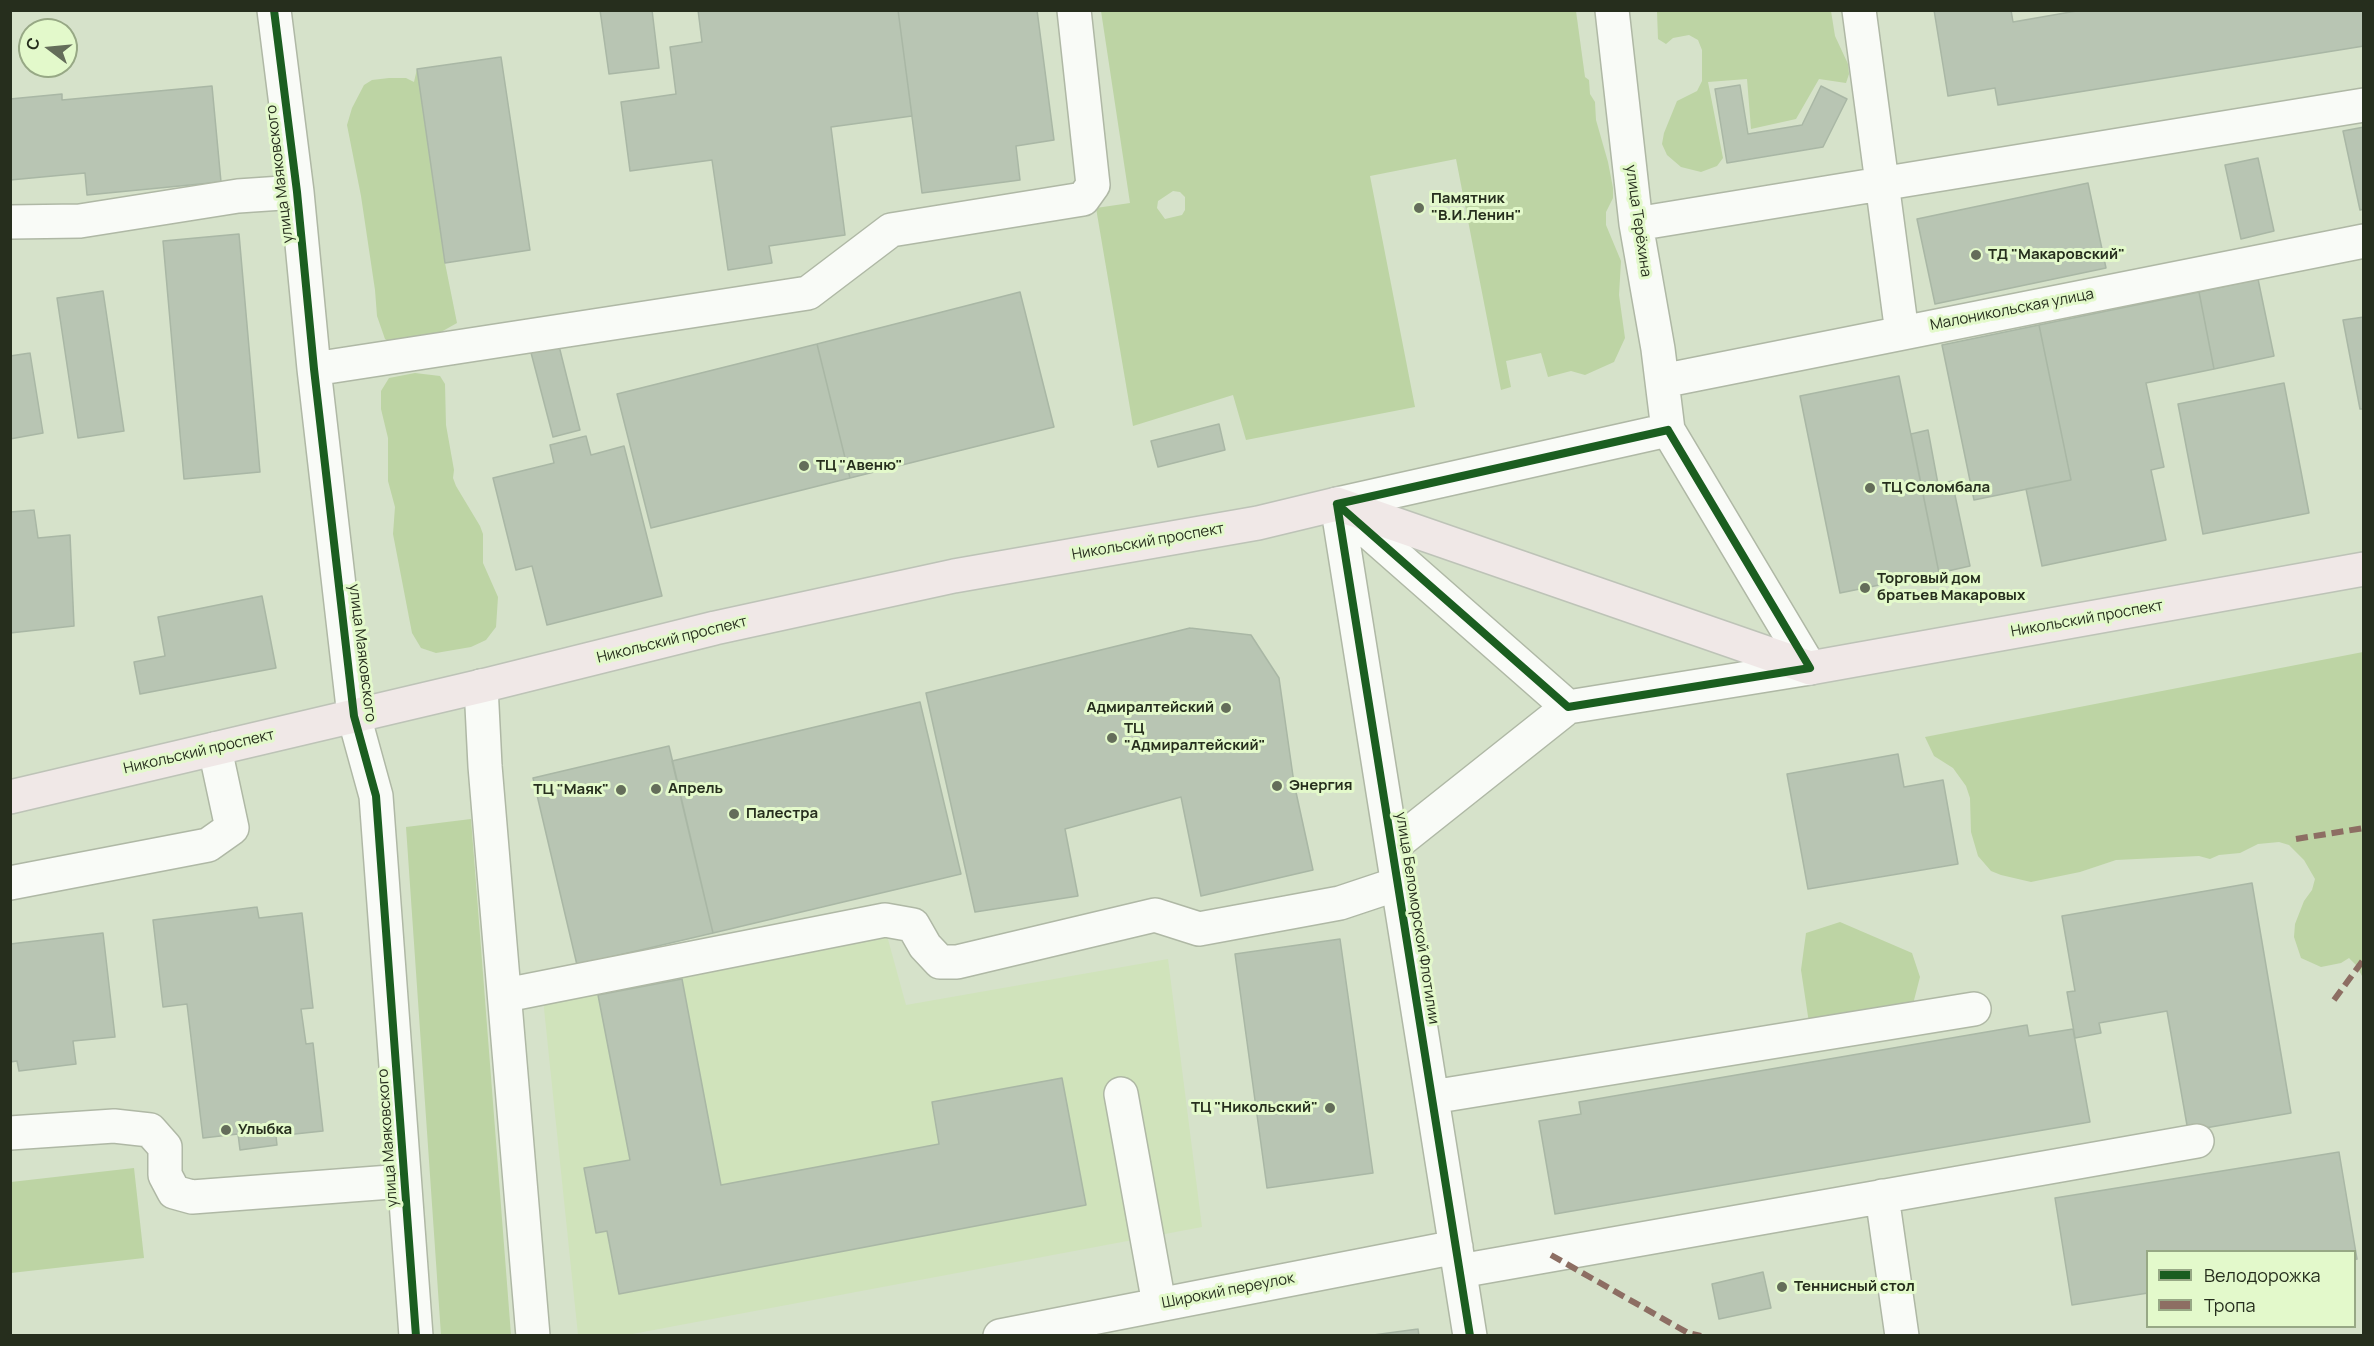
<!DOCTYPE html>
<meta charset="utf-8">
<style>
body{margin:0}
#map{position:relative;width:2374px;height:1346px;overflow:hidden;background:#d6e2ca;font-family:Manrope,sans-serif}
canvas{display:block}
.frame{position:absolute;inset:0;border:12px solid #262e1d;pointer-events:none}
.legend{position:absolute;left:2146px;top:1250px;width:210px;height:78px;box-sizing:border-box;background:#e3f9cb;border:2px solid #97a885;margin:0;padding:8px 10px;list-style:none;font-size:18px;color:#262e1d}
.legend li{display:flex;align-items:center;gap:12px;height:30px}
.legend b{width:30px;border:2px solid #97a885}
.north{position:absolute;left:18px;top:18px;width:60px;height:60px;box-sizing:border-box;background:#e3f9cb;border:2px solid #97a885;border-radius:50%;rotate:286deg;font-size:16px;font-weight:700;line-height:24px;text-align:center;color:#262e1d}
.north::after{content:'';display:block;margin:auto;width:21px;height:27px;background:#646d5a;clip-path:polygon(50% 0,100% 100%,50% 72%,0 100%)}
</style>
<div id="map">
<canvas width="2374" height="1346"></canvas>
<div class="frame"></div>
<ul class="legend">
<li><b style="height:8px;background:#1b5e20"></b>Велодорожка</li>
<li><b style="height:8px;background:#8d6e63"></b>Тропа</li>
</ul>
<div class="north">С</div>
</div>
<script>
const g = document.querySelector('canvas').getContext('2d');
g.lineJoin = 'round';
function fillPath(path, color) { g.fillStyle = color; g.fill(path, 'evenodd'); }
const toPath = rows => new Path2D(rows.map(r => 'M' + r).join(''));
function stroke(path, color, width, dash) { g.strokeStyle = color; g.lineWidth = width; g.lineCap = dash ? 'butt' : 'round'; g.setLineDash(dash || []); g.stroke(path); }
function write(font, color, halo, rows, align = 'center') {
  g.font = font + ' Manrope,sans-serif'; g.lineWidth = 6; g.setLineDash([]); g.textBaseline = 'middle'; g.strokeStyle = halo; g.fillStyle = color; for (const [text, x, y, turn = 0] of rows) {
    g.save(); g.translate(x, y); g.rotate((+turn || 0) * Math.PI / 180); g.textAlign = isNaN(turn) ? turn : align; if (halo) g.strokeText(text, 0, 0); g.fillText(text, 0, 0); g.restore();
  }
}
fillPath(toPath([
 [886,932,906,1005,1168,959,1202,1227,627,1335,578,1335,543,999]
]), '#d0e3bb');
fillPath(toPath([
 [1101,11,1576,11,1585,77,1589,80,1590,94,1595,102,1596,120,1608,162,1613,188,1613,198,1606,212,1606,225,1621,261,1619,295,1625,338,1614,362,1585,375,1571,371,1548,377,1541,353,1506,361,1511,387,1501,390,1456,159,1370,176,1415,407,1246,440,1233,395,1133,426,1096,208,1130,203],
 [1173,191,1180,192,1185,197,1185,210,1182,215,1165,219,1157,208,1158,201],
 [1657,11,1831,11,1835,36,1848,64,1849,74,1846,83,1819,79,1796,119,1751,129,1747,79,1708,82,1723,158,1717,166,1701,172,1681,167,1667,155,1662,144,1664,133,1677,101,1697,91,1702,81,1702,50,1698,40,1689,35,1673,38,1666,44,1658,39],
 [417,69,445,263,457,323,441,332,393,344,385,339,377,316,375,290,361,196,347,125,352,108,364,85,372,80,389,78,406,78,414,82],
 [415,373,440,376,445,384,446,425,454,470,453,478,456,486,480,526,483,534,483,563,498,597,496,627,486,640,471,647,436,653,421,648,412,633,393,534,395,507,388,481,388,438,381,409,381,391,389,378],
 [2363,652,2363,990,2362,976,2356,965,2349,958,2341,963,2321,967,2301,958,2294,937,2295,924,2304,901,2312,890,2315,879,2304,860,2289,845,2279,842,2258,844,2240,853,2219,855,2210,859,2199,856,2116,860,2080,872,2031,882,2001,875,1991,871,1978,856,1971,832,1970,798,1966,786,1953,768,1934,756,1925,737],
 [471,819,511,1335,441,1335,406,827],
 [1840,922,1912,953,1920,977,1912,1008,1809,1023,1801,970,1806,933],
 [134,1168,144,1258,11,1273,11,1182]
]), '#bdd4a4');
const building = toPath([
 [600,10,652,10,659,68,609,74,600,10],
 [698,10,898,10,912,116,831,127,845,235,769,246,772,263,728,270,712,160,630,171,621,102,676,94,670,47,702,42,698,10],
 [898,10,1037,10,1054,140,1016,146,1020,180,922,193,898,10],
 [1934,10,2011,10,2013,22,2082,10,2364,10,2364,46,1998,105,1995,88,1948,96,1934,10],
 [501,57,530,250,445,263,417,69,501,57],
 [1740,85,1748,134,1802,125,1821,86,1847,99,1823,147,1727,163,1715,89,1740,85],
 [212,86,221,182,87,195,85,173,10,180,10,99,62,94,62,100,212,86],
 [2364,127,2364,209,2360,210,2343,131,2364,127],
 [2258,158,2274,231,2241,239,2225,165,2258,158],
 [2088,183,2106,268,1935,304,1917,219,2088,183],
 [239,234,260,472,184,479,163,241,239,234],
 [2258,279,2274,356,2214,369,2199,292,2258,279],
 [103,291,124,431,78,438,57,298,103,291],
 [1020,292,1054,427,850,478,817,344,1020,292],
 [2199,292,2214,369,2146,383,2164,467,2151,470,2166,540,2042,566,2026,489,2071,480,2039,325,2199,292],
 [2364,317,2364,409,2360,409,2343,320,2364,317],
 [2039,325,2071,480,1974,500,1942,345,2039,325],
 [557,338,580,430,553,437,529,345,557,338],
 [817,344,850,478,651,528,617,394,817,344],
 [30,353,43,433,10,439,10,356,30,353],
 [1899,376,1939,573,1840,593,1800,396,1899,376],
 [2284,383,2309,513,2203,534,2178,404,2284,383],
 [1219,424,1225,450,1158,467,1151,441,1219,424],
 [1928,430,1938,484,1952,481,1970,566,1939,573,1911,434,1928,430],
 [586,436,591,455,624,446,662,596,547,625,532,566,516,570,493,478,554,463,550,445,586,436],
 [34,510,38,538,70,535,74,626,10,633,10,512,34,510],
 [262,596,276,668,140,694,134,662,165,656,158,617,262,596],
 [1190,628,1251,635,1279,678,1294,783,1313,870,1201,896,1181,797,1065,829,1078,896,975,912,926,693,1190,628],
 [920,702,961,874,713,933,672,761,920,702],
 [669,746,713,933,577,965,533,778,669,746],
 [1898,754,1904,787,1943,780,1958,864,1808,889,1787,774,1898,754],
 [2252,883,2291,1113,2188,1131,2167,1011,2099,1023,2101,1033,2075,1038,2067,992,2075,991,2062,916,2252,883],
 [257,907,259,918,302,913,313,1008,301,1009,306,1044,313,1043,323,1131,276,1136,277,1145,240,1150,238,1134,203,1138,187,1004,163,1007,153,920,257,907],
 [103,933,115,1037,73,1041,76,1064,19,1071,17,1061,10,1062,10,944,103,933],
 [1340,939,1373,1173,1267,1188,1235,954,1340,939],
 [682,979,721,1185,939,1144,932,1102,1062,1078,1086,1205,619,1294,607,1231,596,1233,584,1168,630,1160,598,995,682,979],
 [2027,1025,2029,1036,2073,1029,2090,1122,1555,1214,1539,1121,1581,1114,1579,1102,2027,1025],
 [2339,1152,2357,1259,2354,1260,2354,1252,2148,1252,2148,1293,2072,1305,2055,1198,2339,1152],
 [1763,1272,1771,1308,1719,1319,1712,1284,1763,1272],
 [1418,1329,1419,1336,1366,1336,1418,1329]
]);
fillPath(building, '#b8c5b3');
stroke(building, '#a9b7a5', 1.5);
const minor = toPath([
 [274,10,297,192,314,369,354,716,376,796,416,1336],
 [1612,10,1636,224,1658,349,1668,430],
 [1859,10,1902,333],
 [10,222,80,221,238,196,297,192],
 [1636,224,2364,105],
 [314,369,808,293,891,230,1083,199,1093,185,1074,10],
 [1662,381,2364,241],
 [1668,430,1810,668,1568,707,1337,504,1668,430],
 [1337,504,1470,1336],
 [481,686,485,766,533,1336],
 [1393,846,1568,707],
 [10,883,208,845,232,828,215,749],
 [506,995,885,920,913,925,925,946,940,962,957,962,1155,915,1199,929,1340,903,1397,884],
 [1121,1094,1159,1304],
 [1432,1097,1974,1009],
 [10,1133,114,1126,150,1130,165,1147,165,1175,174,1192,192,1197,404,1181],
 [1882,1196,1902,1336],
 [1460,1271,2197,1141],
 [1000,1336,1456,1247]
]);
const major = toPath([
 [10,797,490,684,715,628,954,576,1258,523,1337,504,1810,668,2364,569]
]);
stroke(minor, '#afb8a5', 36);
stroke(major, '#bdc3b7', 36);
stroke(minor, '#f9fbf7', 33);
stroke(major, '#f0e8e7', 33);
stroke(toPath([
 [2296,839,2364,828],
 [2334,1000,2364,959],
 [1551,1255,1688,1333,1701,1336]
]), '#8d6e63', 6, [12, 6]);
stroke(toPath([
 [274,10,297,192,314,369,354,716,376,796,416,1336],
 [1668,430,1810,668,1568,707,1337,504,1668,430],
 [1337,504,1470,1336]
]), '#1b5e20', 8);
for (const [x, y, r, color] of [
 [1419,208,6,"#646d5a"],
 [1976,255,6,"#646d5a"],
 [804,466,6,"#646d5a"],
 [1870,488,6,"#646d5a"],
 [1865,588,6,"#646d5a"],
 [1226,708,6,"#646d5a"],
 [1112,738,6,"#646d5a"],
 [1277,786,6,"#646d5a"],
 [656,789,6,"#646d5a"],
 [621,790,6,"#646d5a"],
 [734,814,6,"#646d5a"],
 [1330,1108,6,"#646d5a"],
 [226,1130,6,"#646d5a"],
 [1782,1287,6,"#646d5a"]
]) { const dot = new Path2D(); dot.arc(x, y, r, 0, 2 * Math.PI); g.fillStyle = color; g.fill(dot); stroke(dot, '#e3f9cb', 2); }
write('15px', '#262e1d', '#e3f9cb', [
 ["улица Маяковского",280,174,-97],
 ["улица Терёхина",1638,221,82],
 ["Малоникольская улица",2012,310,-11],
 ["Никольский проспект",1148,542,-10],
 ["Никольский проспект",2087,619,-10],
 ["Никольский проспект",672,640,-14],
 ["улица Маяковского",362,653,83],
 ["Никольский проспект",199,752,-13],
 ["улица Беломорской Флотилии",1417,918,81],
 ["улица Маяковского",388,1138,-94],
 ["Широкий переулок",1228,1291,-11]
]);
write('bold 15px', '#262e1d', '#e3f9cb', [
 ["Памятник",1431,199],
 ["\"В.И.Ленин\"",1431,216],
 ["ТД \"Макаровский\"",1988,255],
 ["ТЦ \"Авеню\"",816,466],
 ["ТЦ Соломбала",1882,488],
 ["Торговый дом",1877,579],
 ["братьев Макаровых",1877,596],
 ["Адмиралтейский",1214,708,"right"],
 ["ТЦ",1124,729],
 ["\"Адмиралтейский\"",1124,746],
 ["Энергия",1289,786],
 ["Апрель",668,789],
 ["ТЦ \"Маяк\"",609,790,"right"],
 ["Палестра",746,814],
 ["ТЦ \"Никольский\"",1318,1108,"right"],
 ["Улыбка",238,1130],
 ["Теннисный стол",1794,1287]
], 'left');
</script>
